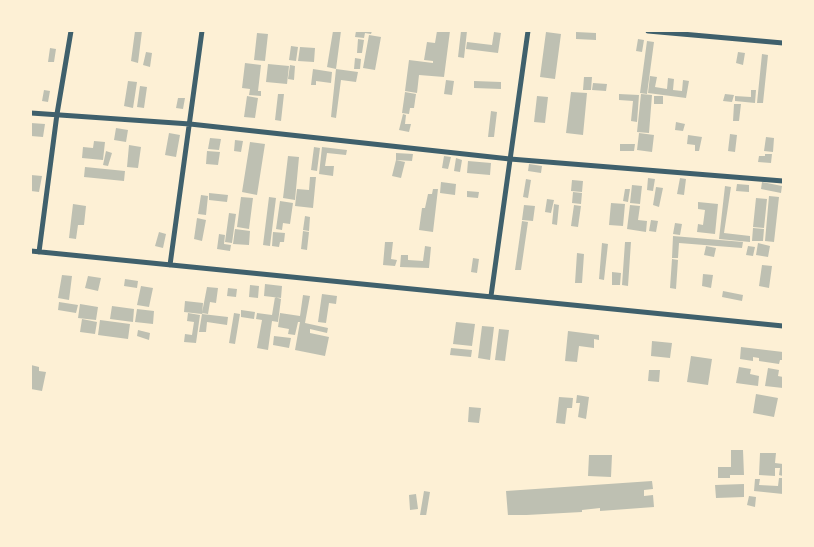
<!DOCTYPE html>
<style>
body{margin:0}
#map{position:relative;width:814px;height:547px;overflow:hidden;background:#fdf0d5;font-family:Manrope,sans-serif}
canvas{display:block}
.frame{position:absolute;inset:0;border:32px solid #fdf0d5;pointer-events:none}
</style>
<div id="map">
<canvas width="814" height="547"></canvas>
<div class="frame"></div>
</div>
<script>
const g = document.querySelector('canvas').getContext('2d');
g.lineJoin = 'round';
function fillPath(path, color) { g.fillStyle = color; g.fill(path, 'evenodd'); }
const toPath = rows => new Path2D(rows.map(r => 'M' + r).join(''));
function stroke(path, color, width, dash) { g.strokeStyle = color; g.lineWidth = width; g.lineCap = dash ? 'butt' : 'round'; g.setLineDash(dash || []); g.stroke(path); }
fillPath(toPath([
 [135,31,142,31,138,63,131,61],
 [333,31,341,31,336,69,327,67],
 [356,31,372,31,371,34,365,33,364,38,355,37],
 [437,31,450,31,444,77,419,75,417,93,405,91,409,60,433,63,433,61,424,60,427,42,435,43],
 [461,31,467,31,464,58,458,57],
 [494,32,501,33,498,53,466,49,467,42,492,45],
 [546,32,561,34,555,79,540,77],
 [576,32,596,33,596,40,576,39],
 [257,33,268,34,265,61,254,60],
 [369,35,381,37,375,70,363,68],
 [358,39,364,40,362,53,357,53],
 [638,39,644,40,642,52,636,51],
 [647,41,654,42,647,94,640,93],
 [291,46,298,47,296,61,289,60],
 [300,47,315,48,314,62,298,61],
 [50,48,56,49,54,62,48,62],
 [146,52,152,53,150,67,143,65],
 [738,52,745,53,743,65,736,63],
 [762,54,768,55,763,103,757,103],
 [355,58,361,59,360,69,354,69],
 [245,63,261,65,258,91,261,91,261,96,249,95,250,89,242,88],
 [268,64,289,66,287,84,266,82],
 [290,65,295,66,294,80,288,79],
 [313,69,332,72,331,83,316,81,316,85,311,85],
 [336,69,358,72,356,82,341,80,336,118,331,117],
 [650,76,657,77,655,87,667,89,668,78,674,79,673,90,682,91,683,80,689,81,686,98,648,93],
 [584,77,592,77,591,90,583,90],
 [446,80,454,81,452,95,444,94],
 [128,81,137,82,133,108,124,106],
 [474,81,501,82,501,89,474,88],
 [593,83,607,84,606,91,592,90],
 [140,86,147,87,144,108,137,107],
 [44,90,50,91,48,102,42,101],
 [751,90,756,90,755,103,735,101,735,96,751,97],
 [405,92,416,94,414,108,410,108,409,114,402,113],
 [571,92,587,93,583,135,566,133],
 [278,94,284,94,281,121,275,120],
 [619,94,639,95,637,122,631,121,633,101,619,100],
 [641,94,652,95,649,133,637,132],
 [725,94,734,95,732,102,723,101],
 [247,96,258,98,255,118,244,117],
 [537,96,548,97,545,123,534,122],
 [654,96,663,96,663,104,654,104],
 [178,98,185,98,183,109,176,108],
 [734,104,741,104,739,121,733,121],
 [491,111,497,112,494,137,488,137],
 [403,114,406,115,405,124,411,124,409,132,399,130],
 [676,122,685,124,683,131,675,130],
 [31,123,45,124,43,137,31,136],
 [116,128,128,130,126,142,114,140],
 [169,133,180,135,176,157,165,155],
 [639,133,654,135,652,152,637,150],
 [730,134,737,135,735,152,728,151],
 [688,135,702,137,699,151,695,151,695,145,687,144],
 [766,137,774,138,773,152,764,151],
 [210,138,221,139,219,150,208,149],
 [235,140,243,141,241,152,234,151],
 [94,141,105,142,103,160,82,158,83,147,93,148],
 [250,142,265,144,257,195,242,192],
 [620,144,635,144,634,151,620,151],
 [129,145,141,147,138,168,127,167],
 [314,147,320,148,317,171,311,170],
 [322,147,347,150,346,155,327,153,325,166,334,166,333,176,319,174],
 [106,151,112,153,108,166,103,165],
 [207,151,220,152,218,165,206,164],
 [396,153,413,154,412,161,396,160],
 [765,154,772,154,771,163,758,162,759,156,765,156],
 [288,156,299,157,295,200,283,198],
 [444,156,451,157,448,169,442,168],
 [456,158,462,160,460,172,454,171],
 [396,160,405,162,401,178,392,176],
 [468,161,491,163,490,175,467,173],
 [529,164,542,166,541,173,528,171],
 [85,167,125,171,124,181,84,177],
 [31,175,42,176,39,192,31,191],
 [310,177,316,177,313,208,295,206,297,189,309,190],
 [648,178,655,179,653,191,647,190],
 [680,178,686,179,684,195,677,194],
 [526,179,531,180,528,198,523,197],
 [572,180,583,181,582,192,571,191],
 [441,182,456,184,455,195,440,193],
 [762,182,782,186,781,193,761,189],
 [737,184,749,185,749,192,736,191],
 [632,185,642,186,640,204,630,203],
 [725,186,731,187,724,233,750,236,750,242,719,239],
 [656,187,663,188,659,207,653,205],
 [433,189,438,189,433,232,419,230,422,208,425,208,428,194,432,194],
 [625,189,630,189,628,202,623,201],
 [467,191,479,192,478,198,467,197],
 [573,192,582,193,581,204,572,203],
 [209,193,228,195,227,202,209,200],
 [201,195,208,196,206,215,198,214],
 [769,196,779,197,774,242,765,241],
 [241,197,253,198,249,229,237,227],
 [269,197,276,198,270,246,263,245],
 [756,198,767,199,764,228,753,227],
 [547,199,554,200,551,213,545,212],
 [280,201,293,203,290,224,283,223,282,230,276,229],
 [698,202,718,204,715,234,697,232,698,224,703,225,705,210,698,209],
 [611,203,625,204,623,226,609,225],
 [73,204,86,206,84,225,78,225,76,239,69,238],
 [554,204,559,205,557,225,552,224],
 [524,205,535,206,533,221,522,220],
 [574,205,581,206,578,227,571,226],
 [630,205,640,206,638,220,647,221,646,232,627,229],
 [229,213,236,214,232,243,225,242],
 [305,216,310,217,309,231,303,230],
 [197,218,206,220,202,241,194,239],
 [651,220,658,221,656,232,649,231],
 [522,221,528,222,521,270,515,270],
 [675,223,682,224,680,235,673,234],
 [753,228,764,229,763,241,752,241],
 [235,229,250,231,249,245,233,244],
 [303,231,309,232,307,250,301,249],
 [159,232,166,234,163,248,155,246],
 [273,232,285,233,284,242,280,242,279,247,272,246],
 [219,234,225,235,224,244,231,245,230,251,217,249],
 [673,236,743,242,742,248,679,243,678,258,672,258],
 [385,242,393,242,391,259,397,260,395,266,383,265],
 [625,242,631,242,628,286,622,285],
 [602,243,608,244,604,280,599,279],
 [758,243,770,246,768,257,756,255],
 [425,246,431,247,429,268,400,267,401,255,408,255,408,260,423,261],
 [706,246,716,248,714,257,704,255],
 [748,246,755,247,753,256,746,255],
 [577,253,584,254,582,283,575,283],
 [473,258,479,259,477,273,471,272],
 [672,259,678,260,676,289,670,288],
 [762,265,772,266,769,288,759,286],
 [612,272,621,273,620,285,612,285],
 [703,274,713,275,711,288,702,286],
 [62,275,72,276,69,300,58,298],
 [88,276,101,278,98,291,85,288],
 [125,279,138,281,137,288,124,286],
 [265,284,282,286,281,298,264,296],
 [250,285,259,286,258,298,249,297],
 [141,286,153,288,149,307,137,305],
 [207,287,218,288,216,303,210,302,208,314,202,313],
 [228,288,237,289,236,297,227,296],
 [723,291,743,295,742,301,722,297],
 [322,294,337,296,336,304,329,303,326,323,318,322],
 [303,295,310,296,305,323,328,328,327,333,310,329,310,333,329,337,325,356,295,350,300,322,298,322,295,335,288,334,289,329,278,327,280,313,300,316],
 [275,297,281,299,278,322,272,321,268,350,257,348,262,320,256,319,257,313,272,315],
 [185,301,203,303,202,314,184,312],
 [59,302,78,305,76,313,58,310],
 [80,304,98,307,96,320,78,318],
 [112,306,134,309,133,322,110,319],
 [137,309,154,311,153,324,135,322],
 [241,310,255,312,254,319,241,317],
 [188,313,200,315,196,343,184,342,185,334,192,335,194,322,187,321],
 [234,313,240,314,235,344,229,343],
 [202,314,228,317,227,325,207,322,206,332,199,332],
 [82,319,97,322,95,334,80,332],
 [100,320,130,324,128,339,98,335],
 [456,322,475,324,472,346,453,344],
 [482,326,494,327,490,360,478,358],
 [499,329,509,330,505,361,495,360],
 [138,330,150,333,149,340,137,336],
 [568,331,599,335,599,340,594,339,594,348,579,346,577,362,565,361],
 [274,336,291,338,289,348,273,345],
 [652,341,672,343,670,358,651,356],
 [741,347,783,352,783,360,780,360,779,364,759,361,759,358,753,357,753,361,740,359],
 [451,348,472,350,471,357,450,355],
 [691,356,712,359,708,385,687,382],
 [31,365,39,367,39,371,46,372,42,391,31,389],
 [739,367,751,369,750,374,759,376,758,386,736,383],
 [768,368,779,370,778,376,783,377,783,388,765,386],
 [649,370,660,370,659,382,648,381],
 [756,394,778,398,774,417,753,413],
 [577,395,589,397,586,419,578,417,580,403,576,403],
 [559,397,573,398,572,408,567,408,565,424,556,423],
 [469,407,481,408,479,423,468,422],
 [731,450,743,450,744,475,730,475,730,478,718,478,718,467,731,467],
 [760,453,776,453,775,463,783,464,783,476,779,475,780,468,775,468,775,476,759,475],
 [589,455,612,455,611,477,588,476],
 [779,478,783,478,783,494,754,491,755,479,760,479,759,485,778,486],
 [652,481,653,489,644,490,644,496,653,495,654,507,600,511,600,508,582,510,582,512,508,516,506,491],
 [744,484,744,497,716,498,715,485],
 [424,491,430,492,426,516,420,515],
 [416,494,418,509,410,510,409,495],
 [749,496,756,497,755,507,747,505]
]), '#bec0b2');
stroke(toPath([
 [648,31,783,43],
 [31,113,190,124,510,159,783,181],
 [31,251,783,326],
 [39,252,57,114,71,31],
 [170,265,202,31],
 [491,296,528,31]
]), '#3f606c', 5);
</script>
